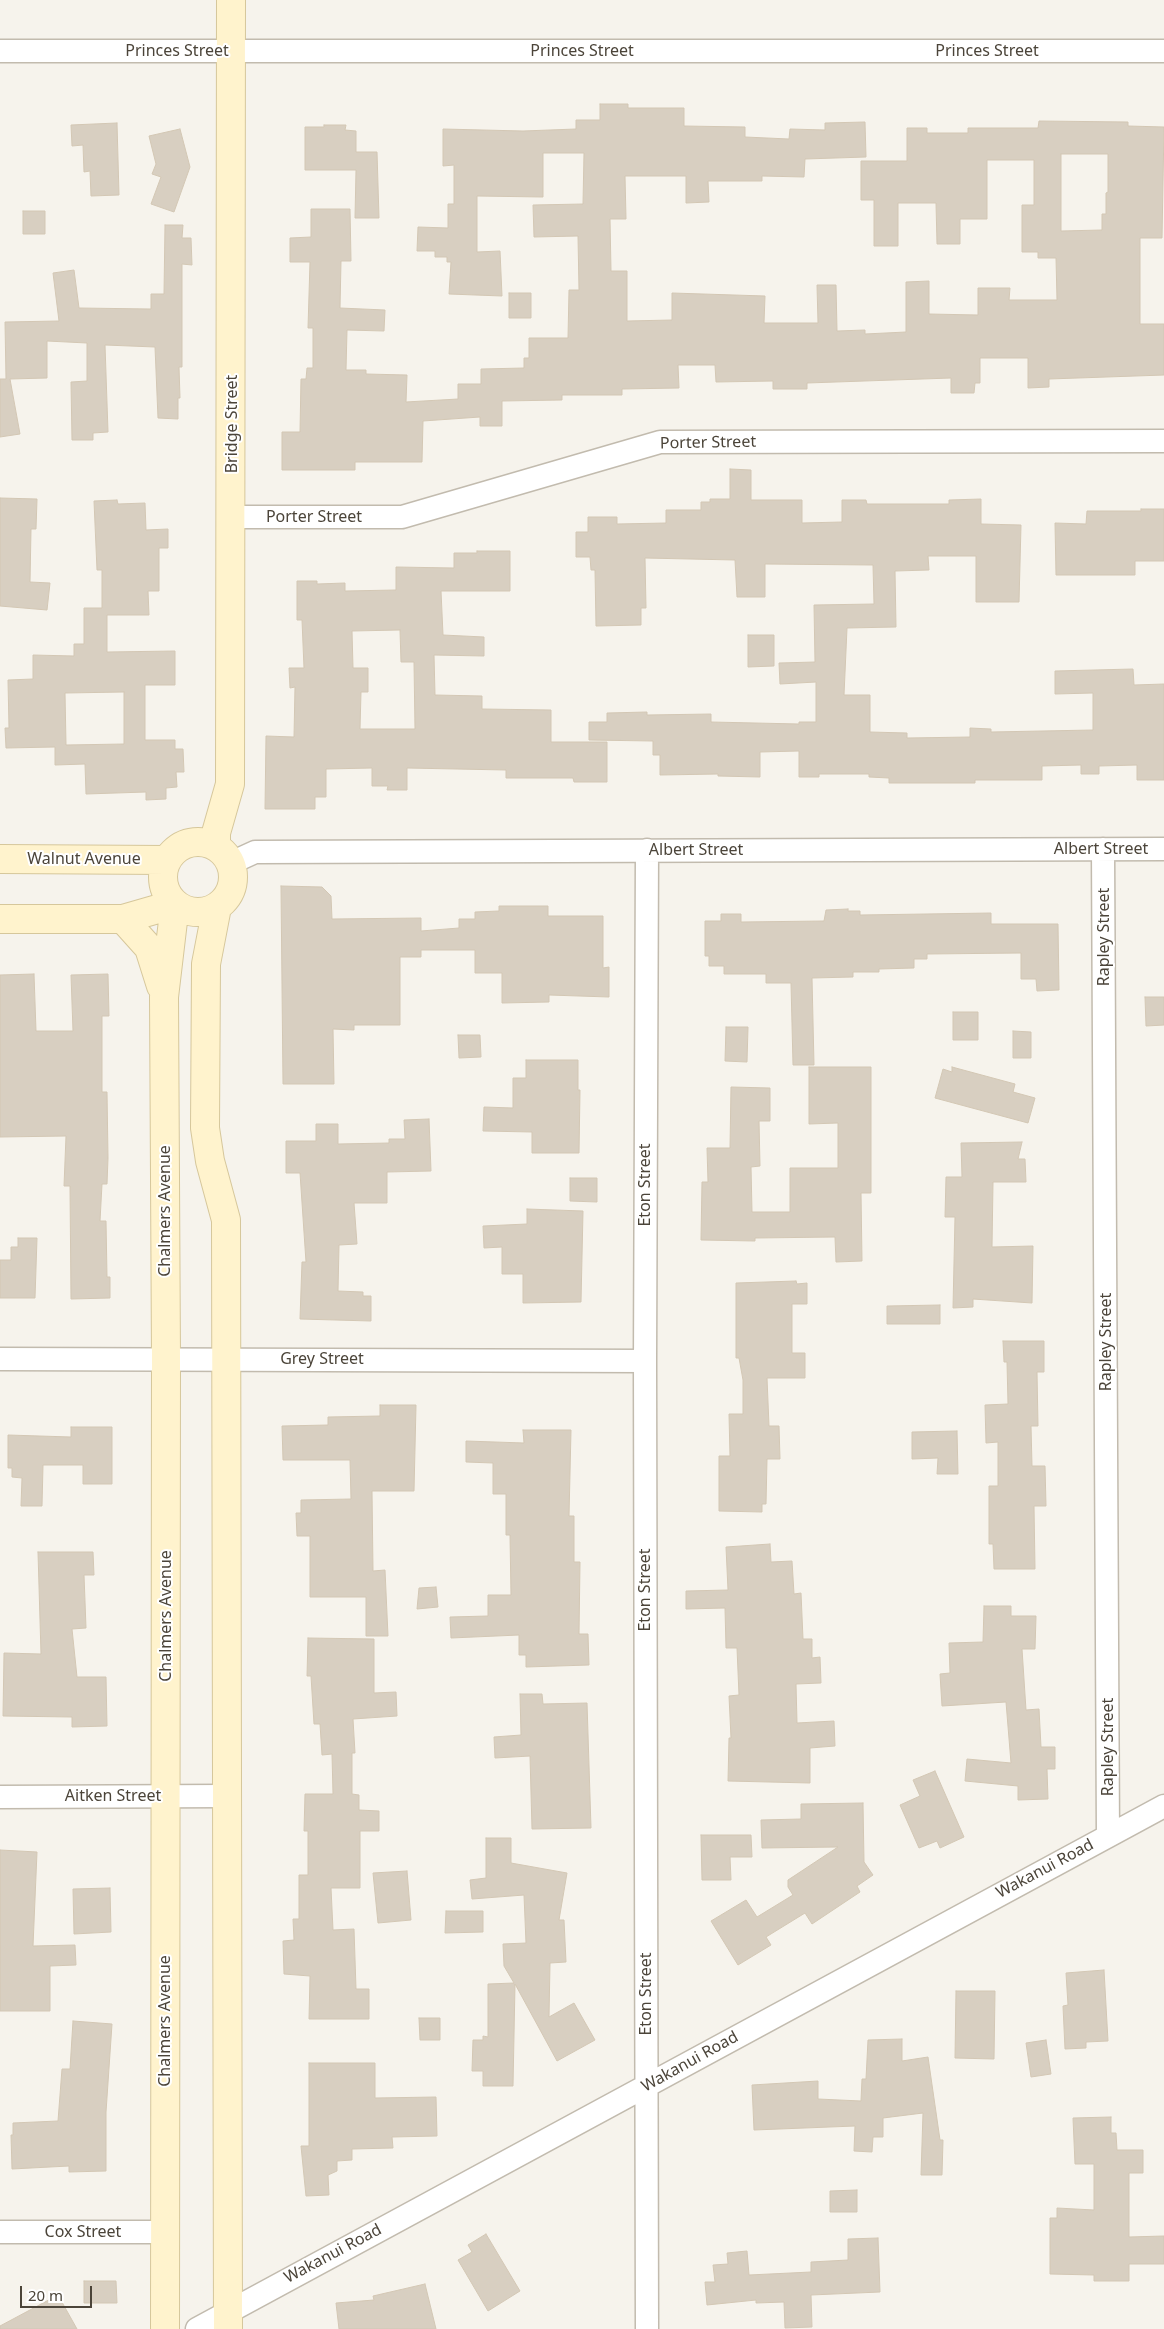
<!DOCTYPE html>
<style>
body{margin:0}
#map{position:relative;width:1164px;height:2329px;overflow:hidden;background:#f6f3ec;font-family:"Noto Sans",sans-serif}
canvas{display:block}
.scale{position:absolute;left:20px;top:2286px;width:72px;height:22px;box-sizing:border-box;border:2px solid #4b4439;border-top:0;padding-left:6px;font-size:15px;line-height:18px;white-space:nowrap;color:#4b4439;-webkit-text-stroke:4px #fff;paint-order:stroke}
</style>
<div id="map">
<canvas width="1164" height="2329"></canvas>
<div class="scale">20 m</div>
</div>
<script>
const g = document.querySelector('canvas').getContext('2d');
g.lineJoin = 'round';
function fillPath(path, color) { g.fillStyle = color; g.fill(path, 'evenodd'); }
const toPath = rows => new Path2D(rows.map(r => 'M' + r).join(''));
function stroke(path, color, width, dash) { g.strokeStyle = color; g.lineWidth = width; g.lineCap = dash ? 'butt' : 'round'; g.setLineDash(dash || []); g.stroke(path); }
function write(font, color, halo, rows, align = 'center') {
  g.font = font + ' "Noto Sans",sans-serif'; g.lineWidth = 4; g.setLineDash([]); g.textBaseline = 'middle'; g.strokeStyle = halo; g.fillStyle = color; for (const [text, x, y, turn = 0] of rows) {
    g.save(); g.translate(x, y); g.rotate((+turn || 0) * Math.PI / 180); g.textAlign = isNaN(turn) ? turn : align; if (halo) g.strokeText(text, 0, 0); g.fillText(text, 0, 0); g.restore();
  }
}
const building = toPath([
 [600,104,628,104,628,108,684,108,684,126,745,127,745,137,789,139,790,129,825,130,825,123,865,122,866,157,805,159,804,177,762,176,762,181,708,181,709,202,686,203,686,176,625,176,626,219,610,219,611,271,627,271,627,321,672,320,672,293,765,296,764,323,818,323,817,285,836,285,837,331,865,330,865,334,906,332,906,282,929,281,929,314,978,315,978,288,1010,288,1009,300,1057,300,1056,258,1038,258,1038,252,1022,252,1022,205,1034,205,1034,160,987,160,987,219,960,219,960,244,937,244,936,203,898,203,898,246,874,246,874,200,861,200,861,161,907,161,907,128,927,128,927,133,968,133,968,128,1038,128,1039,121,1128,122,1128,126,1164,127,1162,238,1140,238,1140,324,1164,324,1164,375,1049,379,1049,387,1028,388,1028,358,980,358,980,383,975,383,974,393,951,393,951,378,807,383,807,389,773,389,773,381,716,382,715,365,678,365,679,388,622,389,622,395,562,395,562,400,502,401,502,426,480,426,480,417,423,421,422,462,355,462,355,470,282,470,282,432,300,432,301,379,306,379,307,368,313,368,313,328,308,328,310,262,290,262,290,238,311,237,311,209,350,209,351,261,341,261,340,308,385,310,384,331,347,330,346,370,366,370,366,374,407,375,406,402,458,399,458,384,481,384,481,369,524,368,524,358,529,358,529,338,568,338,569,290,579,290,578,236,534,237,533,205,583,204,584,153,543,153,543,197,477,196,477,252,500,251,502,296,449,294,451,262,447,262,447,257,435,257,435,251,417,251,418,227,448,228,448,204,454,204,454,165,443,166,443,129,523,131,576,129,576,120,600,120,600,104],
 [1061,154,1108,154,1108,192,1106,193,1106,214,1102,214,1102,230,1061,231,1061,154],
 [117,123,119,195,91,196,90,171,84,172,83,145,72,146,71,125,117,123],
 [324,125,346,125,345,130,356,131,356,152,377,152,379,218,355,218,356,170,305,170,305,127,324,127,324,125],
 [180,129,190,167,174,212,151,204,161,177,152,174,156,164,149,136,180,129],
 [23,211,45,211,45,234,23,234,23,211],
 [165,225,183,225,182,238,191,238,192,265,182,264,182,367,179,367,180,398,178,398,178,419,158,418,155,347,105,345,108,432,93,433,93,440,72,440,71,382,87,381,87,343,47,341,47,378,10,379,20,434,0,437,0,379,6,379,5,322,59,321,53,273,74,270,79,308,151,309,151,294,164,294,165,225],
 [509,293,531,293,531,318,509,318,509,293],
 [730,469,751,470,751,500,802,500,802,523,842,522,842,500,866,500,867,504,949,504,949,500,981,499,981,524,1021,525,1019,602,976,602,976,556,928,556,929,570,895,571,896,627,847,628,844,695,870,695,870,732,907,733,907,738,970,737,970,728,991,729,991,732,1093,730,1093,693,1055,694,1055,671,1133,669,1134,685,1164,684,1164,780,1137,780,1137,765,1099,766,1099,774,1081,774,1081,765,1042,766,1042,780,975,780,975,783,889,783,889,778,869,777,869,774,819,774,819,777,799,777,799,751,760,752,760,777,718,776,718,774,660,775,660,755,653,755,653,741,589,740,589,722,607,722,607,713,647,712,647,715,711,714,711,722,799,724,799,722,816,722,816,682,780,684,779,663,815,662,814,605,874,604,873,565,765,564,765,597,737,597,735,560,645,558,646,608,641,608,641,625,596,626,595,570,591,570,590,557,576,557,576,532,588,532,588,517,617,517,617,524,666,523,666,510,701,510,701,502,710,502,710,499,730,499,730,469],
 [0,498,37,499,36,529,31,529,30,582,50,583,47,610,0,606,0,498],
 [117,500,118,504,145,503,146,530,168,529,168,548,159,548,159,591,148,591,149,615,107,615,107,652,175,651,175,685,145,685,145,740,175,740,175,749,183,749,184,772,176,772,177,787,166,788,166,799,146,800,146,792,86,794,85,764,55,765,55,747,6,748,5,728,9,728,8,680,33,679,33,655,74,656,74,644,84,644,84,608,102,608,102,570,97,570,94,501,117,500],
 [124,692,124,744,66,745,65,693,124,692],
 [1141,509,1164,509,1164,561,1135,561,1135,575,1056,575,1055,523,1086,524,1087,511,1141,511,1141,509],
 [477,551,510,551,510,591,441,591,443,635,484,637,484,656,434,655,435,695,482,696,482,709,551,710,551,742,607,742,607,782,574,782,573,778,506,778,506,770,407,768,407,790,387,790,388,786,372,786,372,768,326,769,326,797,315,797,315,809,265,809,266,736,294,737,295,687,290,688,289,668,304,668,302,620,297,620,297,581,317,581,317,584,345,583,345,591,396,590,396,567,454,568,454,553,477,553,477,551],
 [400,630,401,662,414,662,415,729,360,729,361,692,368,692,368,668,353,668,352,631,400,630],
 [748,635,774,635,774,666,748,667,748,635],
 [281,886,322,887,331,896,332,919,421,918,421,931,459,928,459,919,475,919,475,912,499,911,499,906,548,906,548,916,603,916,603,968,609,967,609,997,549,995,549,1002,502,1003,502,973,475,973,475,950,421,950,421,957,400,957,400,1025,354,1025,354,1030,333,1029,334,1084,283,1084,281,886],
 [848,909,848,911,860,911,860,915,991,913,991,924,1058,924,1059,990,1037,991,1036,979,1021,979,1021,953,927,954,927,959,914,959,914,968,879,969,879,972,853,972,853,977,812,978,814,1065,793,1065,791,983,766,983,766,974,724,974,724,966,709,966,709,956,705,956,705,921,721,921,721,914,741,914,741,922,824,921,826,910,848,909],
 [34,974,36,1031,73,1031,71,975,108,974,109,1016,102,1016,102,1092,107,1092,108,1158,107,1184,102,1184,100,1221,106,1221,107,1277,110,1277,110,1298,71,1299,70,1186,64,1186,66,1136,0,1137,0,975,34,974],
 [1145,997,1164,997,1164,1025,1146,1026,1145,997],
 [953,1012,978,1012,978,1040,953,1040,953,1012],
 [726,1027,748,1027,747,1062,725,1061,726,1027],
 [1013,1031,1031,1032,1031,1058,1013,1058,1013,1031],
 [458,1035,480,1035,481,1057,459,1058,458,1035],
 [526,1060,578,1060,578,1090,580,1090,579,1153,532,1153,532,1132,483,1131,484,1107,513,1108,513,1078,526,1078,526,1060],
 [809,1067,871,1067,871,1193,861,1193,862,1261,836,1262,835,1237,755,1238,755,1241,701,1240,702,1182,708,1182,707,1148,730,1148,731,1087,770,1088,770,1121,759,1121,760,1166,751,1167,752,1212,790,1212,790,1168,838,1168,838,1123,809,1124,809,1067],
 [952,1067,1015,1084,1013,1092,1035,1098,1028,1123,935,1098,943,1069,952,1072,952,1067],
 [429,1119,431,1171,387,1172,387,1203,354,1203,357,1244,339,1245,338,1291,363,1292,363,1296,371,1296,371,1321,300,1319,302,1262,306,1262,300,1173,286,1173,286,1141,316,1141,316,1124,338,1124,338,1144,389,1143,389,1139,405,1139,404,1120,429,1119],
 [1022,1142,1018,1159,1025,1159,1026,1182,993,1182,992,1247,1033,1246,1032,1303,973,1299,973,1307,953,1308,955,1217,945,1217,946,1177,962,1177,961,1143,1022,1142],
 [570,1178,597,1178,597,1202,570,1201,570,1178],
 [527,1209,583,1211,581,1302,523,1303,523,1274,502,1274,502,1247,484,1248,483,1226,527,1224,527,1209],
 [18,1238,37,1238,35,1298,0,1298,0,1260,11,1260,11,1247,18,1247,18,1238],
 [796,1281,797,1284,807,1283,807,1304,792,1304,792,1353,805,1353,805,1378,767,1378,769,1426,779,1426,780,1459,767,1459,766,1504,762,1504,762,1512,719,1511,719,1456,730,1456,729,1414,743,1414,743,1380,739,1358,736,1358,736,1283,796,1281],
 [940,1305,940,1324,887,1324,887,1306,940,1305],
 [1003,1341,1044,1341,1044,1372,1037,1372,1038,1426,1031,1426,1032,1466,1045,1466,1046,1506,1034,1506,1035,1569,994,1569,993,1544,989,1544,989,1486,998,1486,998,1442,986,1443,985,1405,1008,1404,1007,1362,1004,1362,1003,1341],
 [380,1405,416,1405,414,1491,372,1491,373,1571,385,1570,388,1636,366,1636,366,1597,310,1597,310,1536,297,1536,296,1513,301,1513,301,1500,351,1499,350,1460,283,1460,282,1426,328,1425,328,1417,380,1416,380,1405],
 [71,1427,112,1427,112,1484,83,1484,83,1465,43,1465,42,1506,21,1506,22,1478,12,1477,12,1468,8,1468,8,1435,71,1437,71,1427],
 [523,1430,571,1430,569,1516,574,1516,574,1562,580,1562,579,1634,588,1634,589,1665,526,1667,526,1655,519,1655,519,1635,451,1638,450,1617,488,1616,488,1595,511,1595,510,1535,506,1535,506,1494,493,1494,493,1463,466,1462,466,1441,524,1443,523,1430],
 [957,1431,958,1474,937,1474,938,1458,912,1459,912,1432,957,1431],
 [770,1544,771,1562,792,1561,794,1594,801,1593,803,1639,812,1639,812,1658,820,1657,821,1683,796,1684,797,1723,834,1721,835,1746,810,1748,810,1783,728,1781,729,1738,731,1738,729,1696,739,1695,737,1648,726,1648,725,1608,686,1609,686,1591,728,1590,726,1547,770,1544],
 [38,1552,93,1552,94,1575,84,1575,86,1628,72,1629,77,1677,106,1677,107,1726,72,1727,72,1717,3,1716,4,1653,41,1654,38,1552],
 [436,1587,438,1607,417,1609,419,1588,436,1587],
 [984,1606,1011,1606,1011,1616,1036,1616,1035,1649,1022,1649,1026,1710,1039,1709,1041,1747,1055,1747,1055,1769,1047,1769,1048,1799,1018,1800,1018,1786,965,1781,967,1759,1011,1763,1006,1702,942,1706,940,1674,950,1673,949,1643,983,1642,984,1606],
 [308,1638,374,1639,374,1693,396,1692,397,1716,353,1719,355,1753,352,1753,352,1794,359,1795,359,1810,379,1811,379,1831,360,1831,360,1888,331,1888,333,1930,354,1929,356,1989,369,1989,369,2019,309,2019,310,1976,284,1974,283,1941,294,1940,293,1919,299,1919,299,1875,308,1875,308,1831,304,1831,305,1794,333,1794,332,1754,322,1755,320,1724,314,1724,311,1676,307,1676,308,1638],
 [520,1694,542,1694,543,1704,587,1703,591,1828,532,1829,530,1756,495,1758,494,1737,521,1735,520,1694],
 [935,1771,964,1837,940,1848,937,1841,919,1848,900,1805,920,1796,913,1780,935,1771],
 [863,1803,864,1862,873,1875,857,1886,860,1892,812,1924,805,1913,766,1937,771,1945,738,1965,711,1921,746,1900,757,1917,793,1895,788,1887,788,1880,838,1847,762,1848,761,1820,801,1819,801,1804,863,1803],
 [701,1835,751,1835,752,1857,730,1857,731,1880,702,1880,701,1835],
 [486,1838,511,1838,511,1863,567,1873,559,1920,564,1920,566,1962,550,1963,549,2017,574,2003,595,2040,557,2061,515,1984,513,2086,483,2086,483,2071,472,2071,473,2040,483,2040,483,2036,488,2037,488,1984,514,1983,504,1966,503,1944,526,1943,524,1895,472,1899,470,1880,486,1878,486,1838],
 [0,1850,37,1852,33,1946,75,1945,76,1965,50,1966,50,2011,0,2011,0,1850],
 [407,1871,411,1920,378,1923,373,1873,407,1871],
 [110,1888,111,1932,74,1934,73,1889,110,1888],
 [446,1911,483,1911,483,1932,445,1933,446,1911],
 [1104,1970,1108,2041,1086,2042,1086,2048,1065,2049,1063,2006,1068,2005,1066,1973,1104,1970],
 [956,1991,995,1991,994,2059,955,2058,956,1991],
 [419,2018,440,2018,440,2040,420,2040,419,2018],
 [73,2021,112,2024,106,2112,106,2171,69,2172,69,2166,12,2169,11,2135,13,2135,13,2123,58,2121,62,2069,70,2069,73,2021],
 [902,2039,902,2061,928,2057,940,2140,943,2140,942,2175,921,2175,923,2113,883,2118,883,2137,873,2137,872,2152,854,2151,855,2126,754,2130,752,2085,818,2081,818,2099,861,2101,862,2079,866,2079,868,2040,902,2039],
 [1046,2040,1051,2074,1031,2077,1026,2043,1046,2040],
 [309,2063,375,2063,375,2098,436,2097,437,2136,392,2137,393,2148,352,2149,352,2160,337,2161,337,2171,328,2175,329,2195,306,2196,301,2146,309,2146,309,2063],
 [1111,2117,1111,2133,1116,2133,1117,2150,1143,2150,1143,2173,1129,2173,1129,2237,1164,2236,1164,2264,1129,2264,1129,2281,1094,2281,1094,2275,1050,2274,1050,2218,1057,2218,1057,2208,1094,2210,1094,2164,1075,2164,1073,2118,1111,2117],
 [857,2190,857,2212,830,2212,830,2191,857,2190],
 [486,2234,520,2291,488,2311,458,2260,472,2252,468,2245,486,2234],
 [878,2238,880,2292,811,2295,812,2327,785,2328,784,2302,756,2303,756,2300,707,2305,705,2282,715,2282,713,2265,728,2264,727,2253,747,2251,749,2275,811,2272,811,2262,848,2260,848,2239,878,2238],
 [84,2281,116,2281,117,2303,84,2303,84,2281],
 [425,2284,436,2329,339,2329,336,2303,374,2300,373,2296,425,2284],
 [58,2295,77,2329,0,2329,0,2326,58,2295]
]);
fillPath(building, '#d8cfc1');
stroke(building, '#d3c7b4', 1);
const street = toPath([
 [0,51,1164,51],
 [232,517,402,517,660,442,1164,441],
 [1103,849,1108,1836],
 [647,850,645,1361,647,2329],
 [231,863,255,852,1164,849],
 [0,1359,645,1361],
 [0,1797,226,1796],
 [0,2232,166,2232],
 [197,2329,1164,1806]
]);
const secondary = toPath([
 '163 877a35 35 0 1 1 70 0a35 35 0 1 1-70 0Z',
 [216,846,216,833,230,784,231,0],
 [0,859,167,860],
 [217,907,206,964,205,1128,210,1161,226,1220,228,2329],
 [0,919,123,919,175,904,164,997,166,1359,165,2329],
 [123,919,149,948,161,986]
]);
stroke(street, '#c2bbae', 25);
stroke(secondary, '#d6c79b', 30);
stroke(street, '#fff', 22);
stroke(secondary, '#fff3cd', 28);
write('16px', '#4b4439', '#fff', [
 ["Princes Street",177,51],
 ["Princes Street",582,51],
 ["Princes Street",987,51],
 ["Bridge Street",232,424,-90],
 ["Porter Street",708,443,-1],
 ["Porter Street",314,517],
 ["Albert Street",1101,849],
 ["Albert Street",696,850],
 ["Walnut Avenue",84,859],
 ["Rapley Street",1104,937,-90],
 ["Eton Street",645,1185,-90],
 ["Chalmers Avenue",165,1211,-90],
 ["Rapley Street",1106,1342,-90],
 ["Grey Street",322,1359],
 ["Eton Street",645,1590,-90],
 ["Chalmers Avenue",166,1616,-90],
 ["Rapley Street",1108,1747,-90],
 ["Aitken Street",113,1796],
 ["Wakanui Road",1045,1869,-28],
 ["Eton Street",646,1994,-90],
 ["Chalmers Avenue",165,2021,-90],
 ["Wakanui Road",690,2062,-29],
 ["Cox Street",83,2232],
 ["Wakanui Road",333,2254,-28]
]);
</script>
